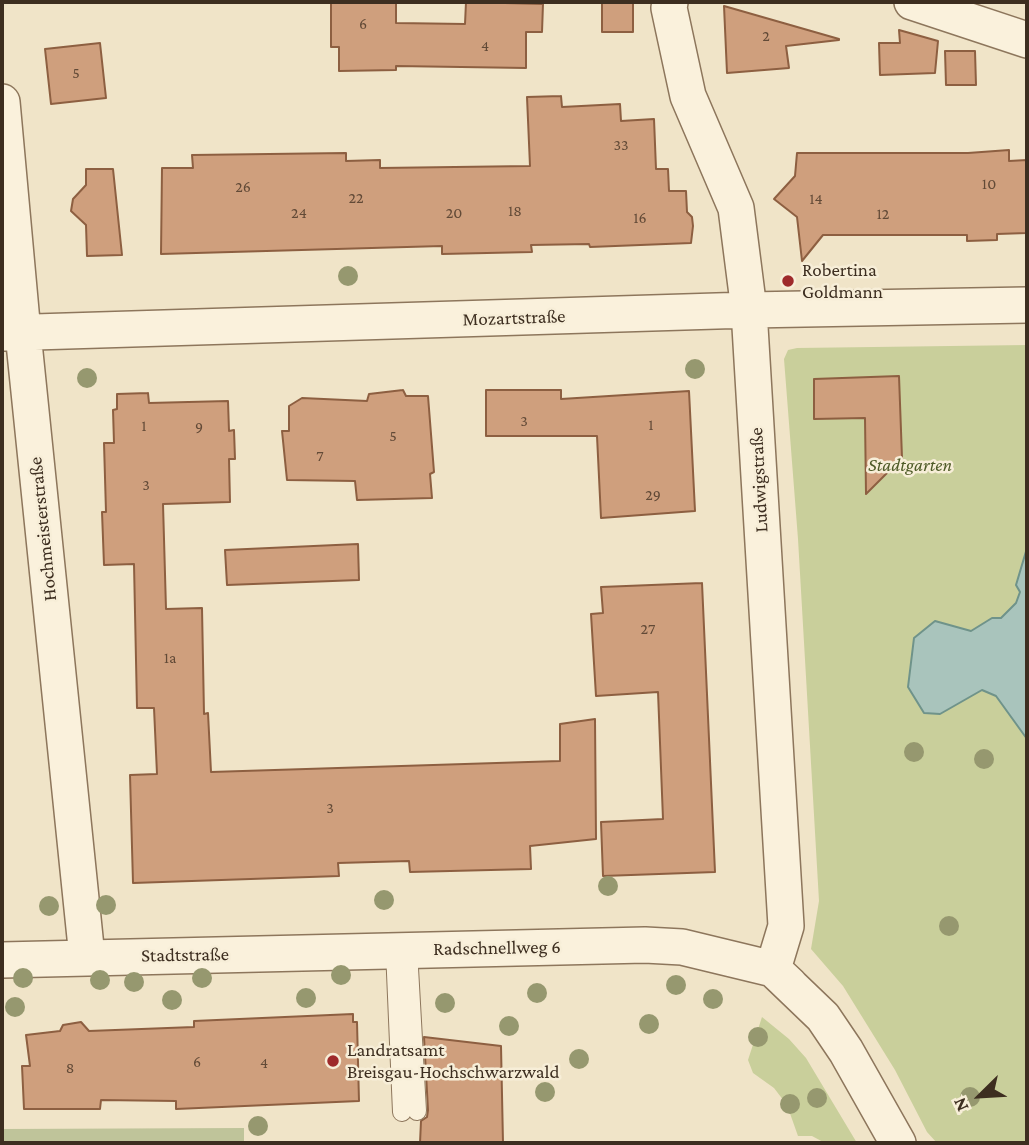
<!DOCTYPE html>
<meta charset="utf-8">
<style>
body{margin:0}
#map{position:relative;width:1029px;height:1145px;overflow:hidden;background:#f0e4c8;font-family:"Crimson Pro",serif}
canvas{display:block}
.frame{position:absolute;inset:0;border:4px solid #3d2e20;pointer-events:none}
.north{position:absolute;left:945px;top:1061px;width:70px;height:70px;-webkit-text-stroke:5px #f7eed8;paint-order:stroke;rotate:246deg;font-size:19px;font-weight:700;line-height:28px;text-align:center;color:#3d2e20}
.north::after{content:'';display:block;margin:auto;width:24px;height:32px;background:#3d2e20;clip-path:polygon(50% 0,100% 100%,50% 72%,0 100%)}
</style>
<div id="map">
<canvas width="1029" height="1145"></canvas>
<div class="frame"></div>
<div class="north">N</div>
</div>
<script>
const g = document.querySelector('canvas').getContext('2d');
g.lineJoin = 'round';
function fillPath(path, color) { g.fillStyle = color; g.fill(path, 'evenodd'); }
const toPath = rows => new Path2D(rows.map(r => 'M' + r).join(''));
function stroke(path, color, width, dash) { g.strokeStyle = color; g.lineWidth = width; g.lineCap = dash ? 'butt' : 'round'; g.setLineDash(dash || []); g.stroke(path); }
function write(font, color, halo, rows, align = 'center') {
  g.font = font + ' "Crimson Pro",serif'; g.lineWidth = 5; g.setLineDash([]); g.textBaseline = 'middle'; g.strokeStyle = halo; g.fillStyle = color; for (const [text, x, y, turn = 0] of rows) {
    g.save(); g.translate(x, y); g.rotate((+turn || 0) * Math.PI / 180); g.textAlign = isNaN(turn) ? turn : align; if (halo) g.strokeText(text, 0, 0); g.fillText(text, 0, 0); g.restore();
  }
}
fillPath(toPath([
 [1027,345,1027,1143,937,1143,927,1132,895,1070,843,986,811,949,819,901,798,539,784,359,788,350,797,348],
 [762,1017,789,1039,806,1058,857,1143,825,1143,812,1136,798,1136,787,1105,774,1088,753,1073,748,1060]
]), '#c9cf9b');
fillPath(toPath([
 [244,1128,244,1143,2,1143,2,1129]
]), '#bfc49a');
const water = toPath([
 [1027,548,1027,739,996,696,982,690,940,714,924,713,908,687,914,638,935,621,971,631,992,618,1001,618,1016,603,1020,592,1016,585,1027,548]
]);
fillPath(water, '#a9c4bc');
stroke(water, '#6f938a', 2);
const building = toPath([
 [331,2,396,2,396,23,465,24,466,2,543,4,542,32,526,32,526,68,396,66,396,70,339,71,339,47,331,47,331,2],
 [602,2,633,2,633,32,602,32,602,2],
 [724,6,839,39,839,40,786,46,789,68,727,73,724,6],
 [899,30,938,41,935,73,880,75,879,43,900,43,899,30],
 [100,43,106,98,51,104,45,49,100,43],
 [945,51,975,51,976,85,946,85,945,51],
 [561,96,562,107,620,104,621,121,654,119,656,169,668,169,669,191,686,191,687,212,692,217,693,226,691,243,590,247,589,244,531,245,532,252,442,254,442,246,161,254,162,168,193,168,192,155,346,153,346,161,380,160,380,168,530,166,527,97,561,96],
 [1009,150,1009,161,1027,160,1027,233,997,234,997,240,967,241,967,235,823,235,802,261,797,217,774,199,795,176,797,153,968,153,1009,150],
 [86,169,113,169,122,255,87,256,86,225,71,211,73,199,86,185,86,169],
 [899,376,902,458,866,494,865,418,814,419,814,379,899,376],
 [403,390,406,396,428,396,434,472,430,474,432,498,357,500,355,481,287,480,282,431,289,431,289,406,302,398,367,401,369,394,403,390],
 [486,390,561,390,561,399,689,391,695,511,601,518,597,436,486,436,486,390],
 [148,393,149,403,228,401,229,431,234,430,235,459,229,459,230,502,163,504,166,609,202,608,204,714,208,713,211,772,560,761,560,724,595,719,596,839,530,846,531,869,410,872,409,861,338,863,339,876,133,883,130,775,157,774,154,708,137,708,134,564,104,565,102,512,106,512,104,443,114,443,113,410,117,409,117,394,148,393],
 [358,544,359,580,227,585,225,550,358,544],
 [702,583,715,872,603,876,601,822,663,819,658,692,596,696,591,614,603,613,601,587,702,583],
 [353,1014,353,1022,357,1022,359,1101,176,1109,176,1101,101,1100,100,1109,24,1109,22,1066,30,1066,26,1035,60,1031,63,1025,81,1022,89,1031,194,1027,194,1021,353,1014],
 [424,1037,501,1046,503,1143,420,1143,421,1121,427,1117,428,1110,424,1037]
]);
fillPath(building, '#cf9f7d');
stroke(building, '#8d5f41', 2);
const lane = toPath([
 [395,950,402,1112],
 [408,950,417,1111]
]);
const street = toPath([
 [670,2,669,8,688,96,736,208,749,310,786,926,773,969,823,1017,846,1051,898,1143],
 [912,2,1027,40],
 [2,102,23,333,87,957],
 [2,333,749,310,1027,305],
 [2,960,645,945,682,947,773,969,790,985]
]);
stroke(lane, '#8d765c', 20);
stroke(street, '#8d765c', 38);
stroke(lane, '#faf1dc', 18);
stroke(street, '#faf1dc', 35);
g.fillStyle = '#96986f';
for (const [x, y] of [
 [348,276],
 [695,369],
 [87,378],
 [914,752],
 [984,759],
 [608,886],
 [384,900],
 [106,905],
 [49,906],
 [949,926],
 [341,975],
 [23,978],
 [202,978],
 [100,980],
 [134,982],
 [676,985],
 [537,993],
 [306,998],
 [713,999],
 [172,1000],
 [445,1003],
 [15,1007],
 [649,1024],
 [509,1026],
 [758,1037],
 [579,1059],
 [545,1092],
 [970,1097],
 [817,1098],
 [790,1104],
 [258,1126]
]) { g.beginPath(); g.arc(x, y, 10, 0, 2 * Math.PI); g.fill(); }
for (const [x, y, r, color] of [
 [788,281,7,"#9e2a2b"],
 [333,1061,7,"#9e2a2b"]
]) { const dot = new Path2D(); dot.arc(x, y, r, 0, 2 * Math.PI); g.fillStyle = color; g.fill(dot); stroke(dot, '#f7eed8', 2.5); }
write('16px', '#624a37', null, [
 ["6",363,24],
 ["2",766,36],
 ["4",485,46],
 ["5",76,73],
 ["33",621,145],
 ["10",989,184],
 ["26",243,187],
 ["22",356,198],
 ["14",816,199],
 ["18",515,211],
 ["24",299,213],
 ["20",454,213],
 ["12",883,214],
 ["16",640,218],
 ["3",524,421],
 ["1",651,425],
 ["1",144,426],
 ["9",199,427],
 ["5",393,436],
 ["7",320,456],
 ["3",146,485],
 ["29",653,495],
 ["27",648,629],
 ["1a",170,658],
 ["3",330,808],
 ["6",197,1062],
 ["4",264,1063],
 ["8",70,1068]
]);
write('19px', '#3d2e20', '#f7eed8', [
 ["Robertina",802,270],
 ["Goldmann",802,292],
 ["Landratsamt",347,1050],
 ["Breisgau-Hochschwarzwald",347,1072]
], 'left');
write('19px', '#3d2e20', '#f7eed8', [
 ["Mozartstraße",514,318,-2],
 ["Ludwigstraße",759,480,-93],
 ["Hochmeisterstraße",43,529,-96],
 ["Radschnellweg 6",497,948,-1],
 ["Stadtstraße",185,955,-1]
]);
write('italic 19px', '#4d5a26', '#f7eed8', [
 ["Stadtgarten",910,465]
]);
</script>
